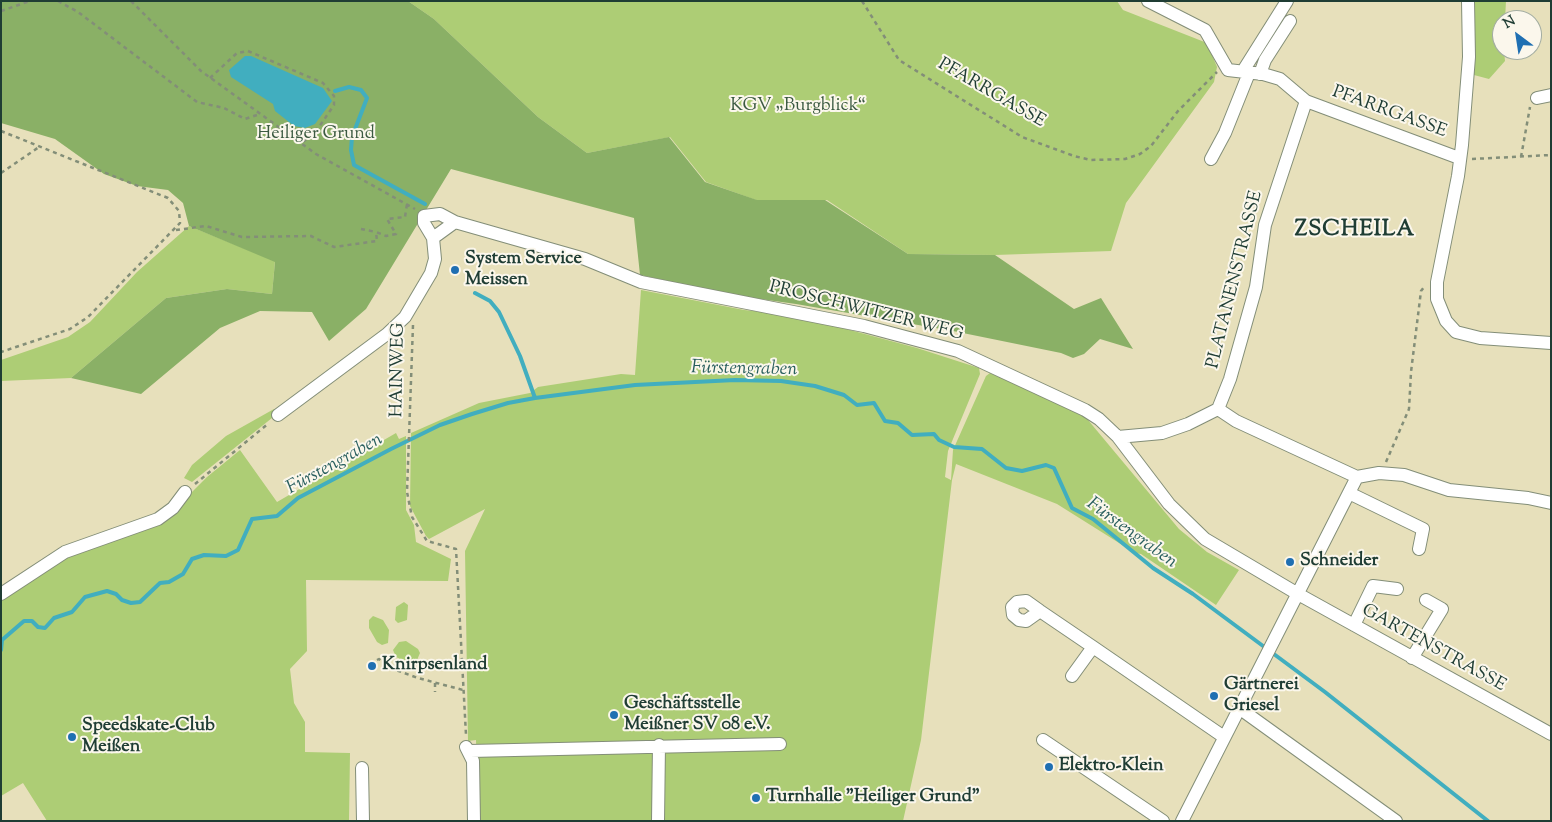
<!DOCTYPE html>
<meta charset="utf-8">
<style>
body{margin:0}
#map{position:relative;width:1552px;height:822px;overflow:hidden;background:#e7e0bb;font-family:"Sorts Mill Goudy",serif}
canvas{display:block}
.frame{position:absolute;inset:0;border:2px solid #1f3d34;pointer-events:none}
.north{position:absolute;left:1492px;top:10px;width:50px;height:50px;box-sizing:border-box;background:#fbf7ec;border:1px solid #a3ada2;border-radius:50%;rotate:329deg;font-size:14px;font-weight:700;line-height:20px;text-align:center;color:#1f3d34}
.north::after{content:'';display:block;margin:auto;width:18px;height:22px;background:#1f6fb2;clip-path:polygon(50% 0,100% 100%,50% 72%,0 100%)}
</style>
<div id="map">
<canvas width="1552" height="822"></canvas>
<div class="frame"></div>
<div class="north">N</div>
</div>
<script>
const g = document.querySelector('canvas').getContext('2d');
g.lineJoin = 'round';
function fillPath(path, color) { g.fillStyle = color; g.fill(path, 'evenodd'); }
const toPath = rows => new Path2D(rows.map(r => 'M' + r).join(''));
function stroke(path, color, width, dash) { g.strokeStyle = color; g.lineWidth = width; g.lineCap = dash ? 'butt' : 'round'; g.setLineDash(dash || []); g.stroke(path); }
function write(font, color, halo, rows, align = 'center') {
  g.font = font + ' "Sorts Mill Goudy",serif'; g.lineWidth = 4; g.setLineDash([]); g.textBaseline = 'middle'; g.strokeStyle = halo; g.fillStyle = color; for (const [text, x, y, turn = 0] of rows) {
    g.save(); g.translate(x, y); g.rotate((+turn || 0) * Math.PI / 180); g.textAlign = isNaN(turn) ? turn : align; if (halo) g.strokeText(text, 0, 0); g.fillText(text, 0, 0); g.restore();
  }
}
fillPath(toPath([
 [408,1,1117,1,1123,10,1207,43,1217,67,1214,82,1126,203,1111,251,995,255,908,254,827,200,756,200,706,182,670,137,587,153,538,117,434,19],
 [1474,1,1506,1,1505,20,1502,20,1502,50,1504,50,1505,61,1489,79,1474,75],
 [189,226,275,261,272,294,227,289,166,298,71,378,1,381,1,360,68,337,90,322,137,272],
 [641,290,744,310,794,315,917,348,979,368,980,374,948,451,945,477,951,480,953,450,986,376,990,373,1083,414,1179,529,1207,552,1239,570,1216,605,1141,554,1135,553,1057,504,956,464,952,480,921,740,903,821,478,821,476,740,468,741,465,551,485,509,429,539,426,536,410,506,411,433,479,403,530,393,538,387,621,374,635,375],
 [274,409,277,414,192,482,184,478,192,465,226,436],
 [396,433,399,439,406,436,406,510,414,525,416,542,451,559,448,581,306,580,307,651,290,669,294,703,305,722,305,752,350,753,349,821,47,821,23,783,1,796,1,597,66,555,175,509,207,477,240,450,277,502],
 [404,602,408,605,407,620,398,623,395,620,396,607],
 [373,616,383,620,389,630,388,643,382,645,377,642,369,628,369,620],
 [406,641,418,649,420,653,417,660,409,663,396,657,393,650,399,642]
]), '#adcd75');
fillPath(toPath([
 [1,1,408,1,434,19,538,117,587,153,669,137,705,182,757,200,825,200,908,254,995,255,1074,309,1101,298,1133,349,1100,339,1084,354,1073,358,1061,353,953,331,796,304,739,296,640,275,634,218,451,169,366,309,329,341,312,312,260,311,220,328,141,394,71,378,166,298,227,289,272,294,275,262,189,226,183,203,168,190,137,186,104,174,55,139,1,123]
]), '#8ab066');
fillPath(toPath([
 [245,56,251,56,323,88,332,101,315,124,305,128,294,126,275,111,273,104,231,77,229,70]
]), '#41aebf');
stroke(toPath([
 [335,91,349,87,361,90,367,98,352,137,351,150,354,165,425,204],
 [475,293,490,301,499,312,520,356,535,398],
 [1,650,2,640,24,621,32,621,38,627,45,628,54,618,72,612,85,597,107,591,116,594,122,600,131,603,140,602,160,583,169,582,183,574,192,559,204,555,226,556,238,550,252,519,277,516,298,498,391,449,440,425,472,414,508,403,535,398,635,385,735,380,781,381,815,386,844,395,857,405,874,403,885,421,898,423,912,435,934,434,939,440,954,447,982,449,1006,468,1022,471,1046,465,1054,468,1072,508,1093,519,1153,568,1193,594,1325,692,1488,821]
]), '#41aebf', 4);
const minor = toPath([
 [1148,1,1205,30,1228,70,1263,74,1280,79,1306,101,1459,158],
 [1468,1,1469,57,1462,145,1458,176,1437,282,1437,299,1446,321,1456,332,1480,338,1551,343],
 [1243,71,1287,1],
 [1260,74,1265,60,1290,21],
 [1537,98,1551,95],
 [1211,159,1225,133,1249,73],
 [433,238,424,223,424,216,440,214,455,222,585,259,641,282,864,326,958,351,1085,410,1099,419,1118,437,1169,504,1205,539,1298,594,1551,734],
 [433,238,455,222],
 [1218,409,1230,379,1256,287,1265,225,1306,101],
 [1218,409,1236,421,1357,477],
 [278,415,387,334,405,317,431,273,435,259,433,238],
 [1118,437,1162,433,1188,424,1218,409],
 [1357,477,1379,473,1404,475,1449,490,1528,498,1551,503],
 [1349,493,1423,529,1419,549],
 [1,594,65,552,158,519,173,508,185,492],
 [1040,611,1026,621,1019,620,1013,615,1012,607,1017,602,1026,601,1040,611,1093,647,1224,737],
 [1354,625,1373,586,1397,589],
 [1412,658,1442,609,1426,600],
 [1072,676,1093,647],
 [1239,708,1396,821],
 [1043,740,1163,821],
 [466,747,473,761,474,821],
 [470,751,780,744],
 [362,768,363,821],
 [658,821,659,745],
 [1182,821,1357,477]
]);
stroke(minor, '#838e78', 14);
stroke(toPath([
 [58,1,78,12,197,102,224,108,245,119,260,114],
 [131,1,201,71,316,154,415,209],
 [862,1,899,60,1022,137,1074,156,1091,160,1125,159,1140,154,1151,146,1178,111,1217,72],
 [1,11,30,1],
 [210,78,237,53,248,51,323,83,334,96,334,105,319,127,302,143],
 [1,131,168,198,179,211,180,223,88,317,70,329,1,352],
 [1521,157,1530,107],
 [1472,159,1551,155],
 [1,173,39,147],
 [361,229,376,232],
 [176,230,206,226,242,237,311,236,334,247,377,241,376,232,386,236,396,234,387,219,405,217,407,204],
 [413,325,407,492,412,517,427,541,456,549,466,735],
 [1386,462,1409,409,1411,372,1421,291,1424,287],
 [195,484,269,423],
 [377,660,379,659,393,669,418,678,463,690],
 [435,683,435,692]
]), '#838e78', 2.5, [4, 4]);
stroke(minor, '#fff', 12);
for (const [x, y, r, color] of [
 [455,270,5,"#1f6fb2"],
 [1290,562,5,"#1f6fb2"],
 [372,666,5,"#1f6fb2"],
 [1214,696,5,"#1f6fb2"],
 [614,715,5,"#1f6fb2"],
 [72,737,5,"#1f6fb2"],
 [1049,767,5,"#1f6fb2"],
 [756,798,5,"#1f6fb2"]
]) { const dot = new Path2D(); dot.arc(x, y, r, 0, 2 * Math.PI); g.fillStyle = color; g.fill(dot); stroke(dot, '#fbf7ec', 2); }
write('18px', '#1f3d34', '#fbf7ec', [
 ["PFARRGASSE",991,94,30],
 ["PFARRGASSE",1389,113,20],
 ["PLATANENSTRASSE",1236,280,-76],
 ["PROSCHWITZER WEG",866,312,14],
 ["HAINWEG",399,370,-89],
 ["GARTENSTRASSE",1433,649,29]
]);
write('18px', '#3b5a41', '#fbf7ec', [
 ["KGV „Burgblick“",798,107],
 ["Heiliger Grund",316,135]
]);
write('bold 18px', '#1f3d34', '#fbf7ec', [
 ["System Service",465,260],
 ["Meissen",465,281],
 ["Schneider",1300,562],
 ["Knirpsenland",382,666],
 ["Gärtnerei",1224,686],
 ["Griesel",1224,707],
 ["Geschäftsstelle",624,705],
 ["Meißner SV 08 e.V.",624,726],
 ["Speedskate-Club",82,727],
 ["Meißen",82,748],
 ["Elektro-Klein",1059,767],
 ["Turnhalle \"Heiliger Grund\"",766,798]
], 'left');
write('italic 19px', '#295f5e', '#fbf7ec', [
 ["Fürstengraben",744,370,1],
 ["Fürstengraben",335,465,-29],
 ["Fürstengraben",1131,534,36]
]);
g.letterSpacing = '1px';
write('bold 22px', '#1f3d34', '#fbf7ec', [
 ["ZSCHEILA",1355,231]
]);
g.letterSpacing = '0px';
</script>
